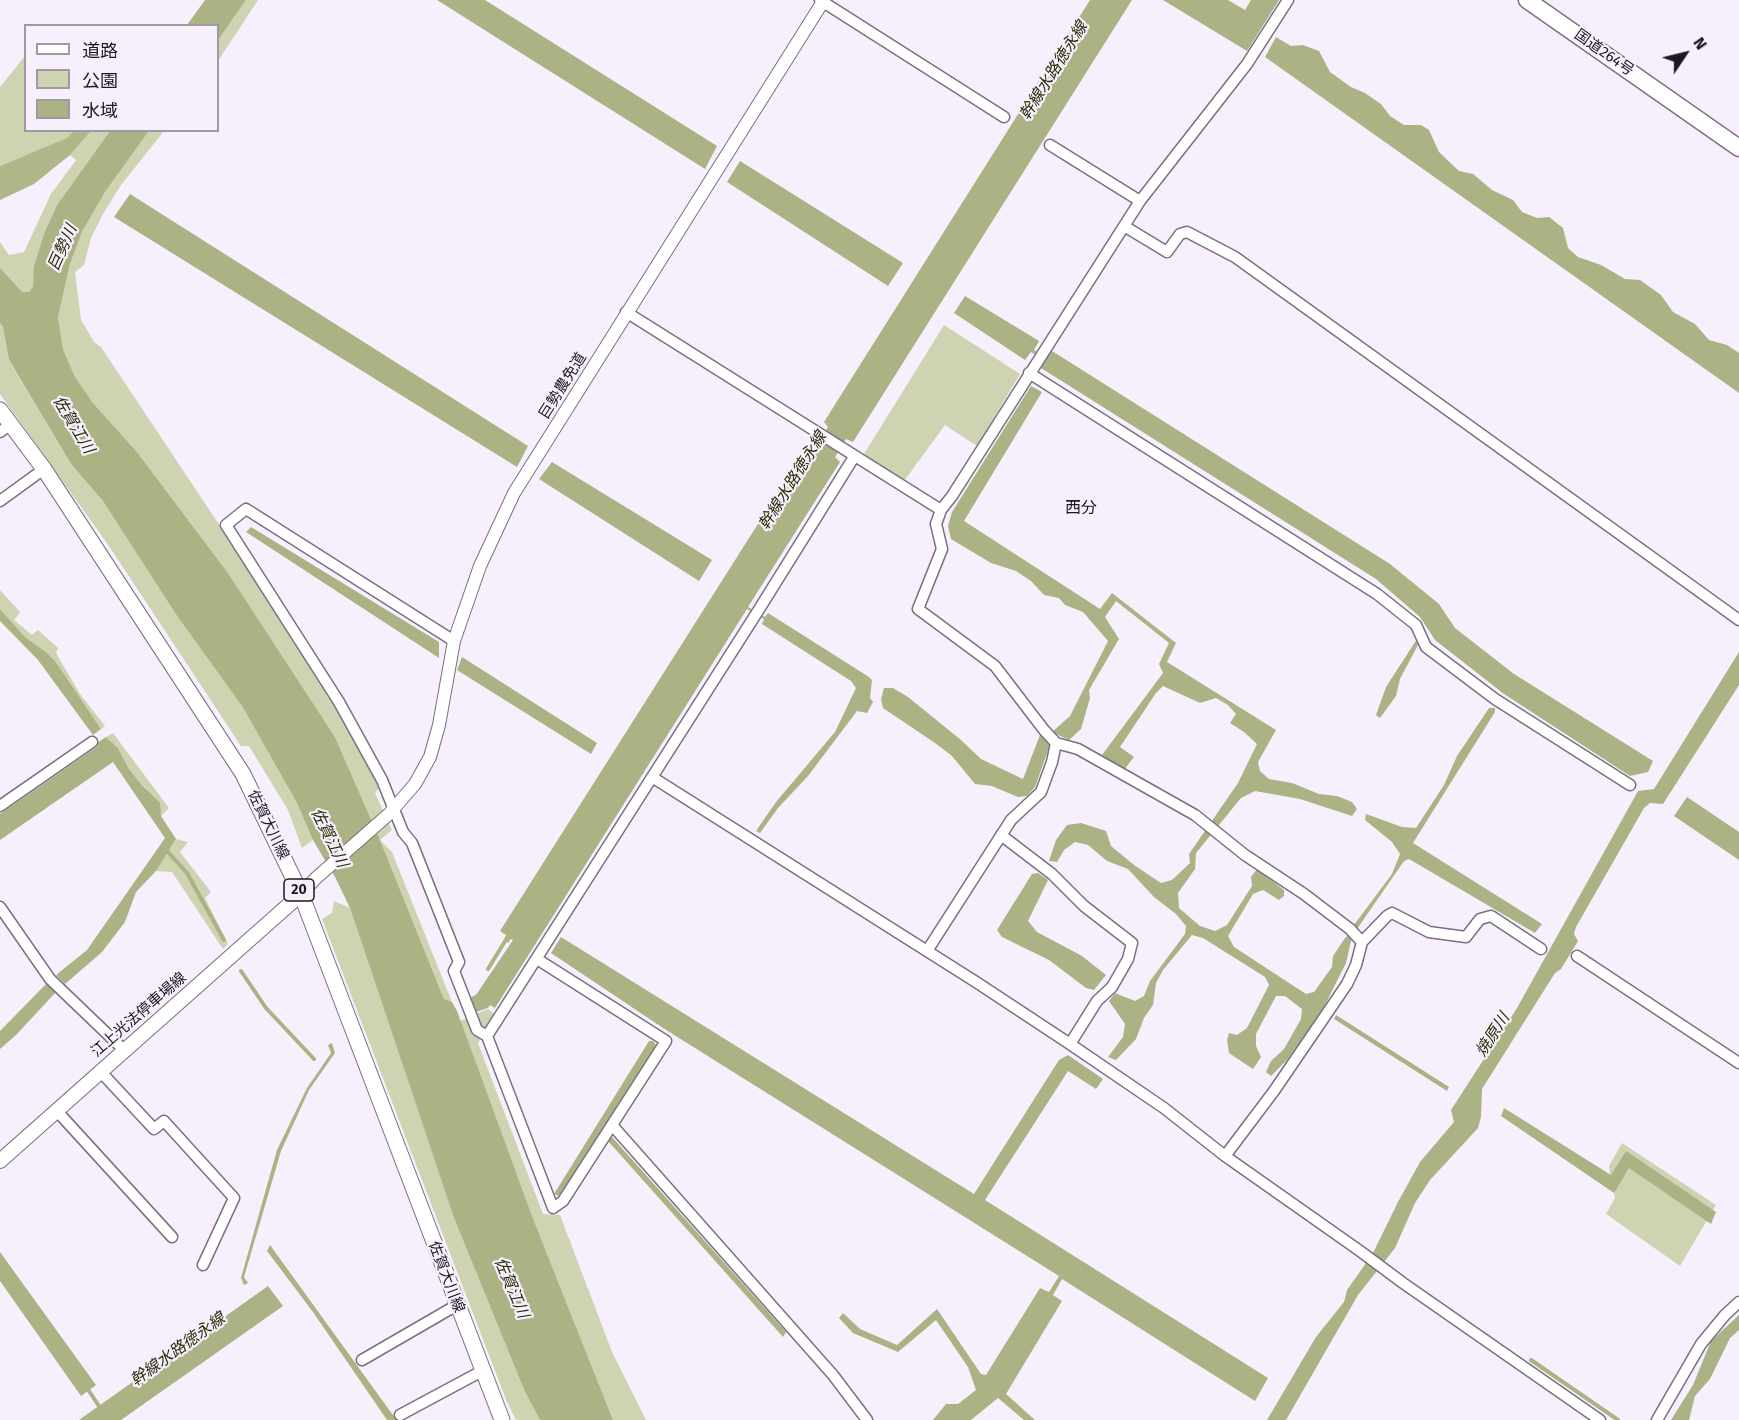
<!DOCTYPE html>
<meta charset="utf-8">
<style>
body{margin:0}
#map{position:relative;width:1739px;height:1420px;overflow:hidden;background:#f8effd;font-family:"Fira Sans","Noto Sans JP",sans-serif}
canvas{display:block}
.legend{position:absolute;left:24px;top:24px;width:195px;height:108px;box-sizing:border-box;background:#f8effd;border:2px solid #a099a4;margin:0;padding:8px 10px;list-style:none;font-size:18px;color:#1d171f}
.legend li{display:flex;align-items:center;gap:12px;height:30px}
.legend b{width:30px;border:2px solid #a099a4}
.north{position:absolute;left:1655px;top:24px;width:60px;height:60px;-webkit-text-stroke:4px #f8effd;paint-order:stroke;rotate:55deg;font-size:16px;font-weight:700;line-height:24px;text-align:center;color:#1d171f}
.north::after{content:'';display:block;margin:auto;width:21px;height:27px;background:#1d171f;clip-path:polygon(50% 0,100% 100%,50% 72%,0 100%)}
</style>
<div id="map">
<canvas width="1739" height="1420"></canvas>
<ul class="legend">
<li><b style="height:8px;background:#fff"></b>道路</li>
<li><b style="height:16px;background:#ced3b1"></b>公園</li>
<li><b style="height:16px;background:#abb284"></b>水域</li>
</ul>
<div class="north">N</div>
</div>
<script>
const g = document.querySelector('canvas').getContext('2d');
g.lineJoin = 'round';
function fillPath(path, color) { g.fillStyle = color; g.fill(path, 'evenodd'); }
const toPath = rows => new Path2D(rows.map(r => 'M' + r).join(''));
function stroke(path, color, width, dash) { g.strokeStyle = color; g.lineWidth = width; g.lineCap = dash ? 'butt' : 'round'; g.setLineDash(dash || []); g.stroke(path); }
function write(font, color, halo, rows, align = 'center') {
  g.font = font + ' "Fira Sans","Noto Sans JP",sans-serif'; g.lineWidth = 4.5; g.setLineDash([]); g.textBaseline = 'middle'; g.strokeStyle = halo; g.fillStyle = color; for (const [text, x, y, turn = 0] of rows) {
    g.save(); g.translate(x, y); g.rotate((+turn || 0) * Math.PI / 180); g.textAlign = isNaN(turn) ? turn : align; if (halo) g.strokeText(text, 0, 0); g.fillText(text, 0, 0); g.restore();
  }
}
fillPath(toPath([
 [246,0,258,0,218,61,218,40],
 [25,56,26,130,74,131,68,138,0,166,0,87],
 [91,131,110,131,57,205,45,231,35,266,33,287,27,303,0,278,0,242,9,255,24,252,51,194,76,160,70,155],
 [149,131,164,131,121,185,103,214,91,238,84,265,75,272,81,320,94,342,101,347,337,702,381,786,375,793,392,830,380,840,392,852,452,1002,444,999,380,840,335,737,228,573,137,452,93,403,74,375,63,349,58,317,70,264,82,232,105,192],
 [0,323,3,327,9,361,71,464,103,501,242,706,297,803,313,840,302,848,288,810,249,746,241,746,109,546,0,394],
 [944,325,1020,374,977,446,945,425,904,481,864,454],
 [0,590,20,612,14,620,32,635,38,630,58,648,56,653,80,694,105,726,101,729,54,661,46,652,25,637,0,609],
 [113,733,169,808,161,816,146,788,141,784,129,769,118,748,106,737],
 [176,839,188,842,180,852,211,892,205,898,228,944,223,949,172,872,156,871],
 [334,901,350,908,454,1218,525,1392,540,1420,516,1420,507,1402,322,919,332,913],
 [488,1009,496,1015,478,1043,543,1214,560,1215,612,1352,646,1420,613,1420,532,1216,460,1021],
 [1622,1143,1716,1205,1680,1266,1606,1214,1615,1198,1609,1166]
]), '#ced3b1');
fillPath(toPath([
 [74,131,91,131,70,155,34,184,0,200,0,166,67,138]
]), '#afb688');
fillPath(toPath([
 [205,0,246,0,218,40,218,26,187,25],
 [437,0,485,0,717,146,705,169],
 [1090,0,1132,0,853,442,846,439,835,457,840,462,748,607,765,617,768,613,869,677,872,680,870,698,873,702,867,713,857,711,808,776,778,808,760,833,756,831,776,802,835,732,856,688,851,681,762,624,764,619,747,609,495,1008,490,1005,488,1008,476,1012,471,997,476,995,513,940,511,939,508,943,504,940,506,935,500,931,808,445,814,448,828,427,824,422],
 [1163,0,1228,0,1245,10,1251,0,1279,0,1247,51],
 [1276,37,1291,46,1303,45,1319,51,1330,72,1351,87,1365,93,1381,104,1390,116,1404,125,1421,125,1429,130,1439,152,1459,171,1473,174,1492,190,1513,200,1522,212,1537,218,1549,217,1563,228,1568,248,1578,257,1601,265,1625,279,1640,280,1661,295,1673,312,1695,324,1709,340,1727,345,1739,353,1739,393,1265,57],
 [110,131,149,131,105,192,82,232,70,264,58,317,63,349,74,375,93,403,137,452,228,573,335,737,380,840,444,999,452,1002,457,1011,532,1216,613,1420,540,1420,525,1392,454,1218,350,908,335,877,313,840,297,803,242,706,176,614,103,501,71,464,9,360,3,327,0,323,0,268,22,292,29,292,33,287,34,266,45,231,57,205],
 [740,161,903,263,888,286,727,182],
 [130,194,528,446,517,467,114,217],
 [965,296,1039,341,1034,350,1047,358,1052,351,1390,564,1439,604,1455,628,1514,674,1653,761,1648,772,1630,776,1504,694,1435,640,1420,617,1376,579,1041,368,1045,360,1031,352,1025,360,954,313],
 [1031,386,1042,392,964,521,1100,609,1112,593,1176,643,1167,662,1276,730,1258,762,1260,771,1269,779,1292,783,1319,794,1337,796,1352,802,1357,809,1352,816,1300,799,1255,791,1241,798,1196,853,1195,869,1178,893,1179,908,1200,926,1215,931,1227,925,1252,886,1251,877,1257,869,1284,890,1284,896,1279,900,1263,890,1253,894,1228,936,1234,947,1306,994,1314,992,1332,967,1333,956,1345,938,1355,929,1354,925,1392,874,1400,854,1392,842,1365,820,1366,814,1402,827,1416,828,1444,785,1457,756,1489,708,1495,708,1495,712,1413,843,1542,924,1535,933,1409,859,1404,861,1357,929,1351,941,1346,963,1322,1011,1287,1060,1271,1076,1266,1072,1271,1061,1284,1049,1301,1019,1302,1009,1285,996,1276,996,1256,1034,1256,1046,1261,1057,1253,1069,1229,1053,1227,1040,1229,1033,1237,1035,1247,1028,1269,985,1265,977,1203,938,1192,935,1163,970,1156,983,1153,1005,1144,1018,1136,1039,1116,1060,1108,1057,1123,1037,1125,1024,1109,1001,1115,993,1135,1001,1144,996,1150,981,1185,934,1186,926,1176,914,1154,897,1128,869,1107,861,1088,845,1075,842,1064,850,1057,862,1049,861,1056,840,1067,825,1081,823,1106,831,1111,846,1134,865,1161,883,1172,880,1190,863,1189,854,1238,783,1257,744,1244,732,1230,723,1236,714,1228,705,1216,698,1200,703,1163,686,1156,693,1120,747,1134,757,1124,770,1102,755,1163,673,1159,664,1169,643,1116,601,1105,617,1119,639,1089,690,1090,698,1081,729,1069,740,1052,732,1070,716,1108,641,1083,612,1065,605,1059,598,1044,595,1031,581,1016,571,991,563,951,539,948,526,952,512],
 [552,462,712,560,699,581,539,479],
 [251,527,439,642,439,658,246,532],
 [0,609,25,637,46,652,55,661,101,729,93,735,38,660,0,621],
 [1417,639,1419,643,1400,679,1396,696,1380,718,1376,715,1386,687],
 [1739,652,1739,685,1663,804,1650,803,1644,808,1576,927,1574,934,1578,941,1561,969,1555,973,1482,1089,1481,1117,1478,1128,1430,1180,1415,1203,1395,1248,1358,1295,1286,1420,1267,1420,1316,1337,1344,1302,1347,1290,1373,1253,1398,1202,1420,1162,1454,1122,1451,1110,1517,1008,1638,791,1654,789],
 [462,657,597,743,591,754,457,670],
 [884,688,893,688,908,697,961,740,981,759,1023,779,1040,735,1047,738,1050,745,1035,787,1027,796,1018,797,992,786,975,784,952,756,935,743,883,708,881,699],
 [106,737,118,748,129,769,141,784,160,803,161,816,176,839,156,871,136,892,125,922,102,952,65,984,56,975,87,950,165,838,113,762,0,840,0,814,98,746,97,743],
 [1687,797,1739,832,1739,860,1674,816],
 [1038,873,1048,880,1028,921,1037,932,1082,956,1106,975,1094,990,1086,988,1049,960,1002,937,997,930,1032,874],
 [561,937,974,1194,1059,1060,1068,1055,1103,1079,1096,1089,1068,1071,985,1200,1268,1378,1255,1401,1062,1279,1053,1295,1062,1301,1006,1394,1035,1420,1024,1420,998,1398,971,1420,933,1420,946,1404,958,1404,976,1390,968,1367,936,1320,898,1352,853,1333,839,1318,843,1313,860,1329,897,1345,937,1309,981,1374,986,1375,1040,1288,1049,1292,1059,1276,663,1028,551,953],
 [47,983,56,992,16,1035,0,1049,0,1031],
 [1336,1015,1449,1087,1447,1091,1334,1019],
 [649,1041,653,1041,656,1045,559,1196,554,1194],
 [332,1043,335,1053,309,1090,281,1151,244,1277,248,1283,244,1285,241,1278,277,1150,307,1088,331,1053,328,1045],
 [1504,1108,1611,1175,1626,1151,1716,1212,1711,1224,1629,1168,1614,1193,1501,1116],
 [612,1137,786,1332,783,1337,608,1141],
 [270,1245,395,1418,396,1420,387,1420,313,1312,267,1251],
 [0,1252,96,1385,81,1396,0,1281],
 [268,1286,283,1306,121,1420,79,1420],
 [1739,1315,1739,1330,1730,1338,1710,1379,1695,1396,1689,1420,1671,1420,1693,1385,1711,1341]
]), '#abb284');
stroke(toPath([
 [168,852,187,873,224,940],
 [488,969,507,938],
 [241,971,266,1008,314,1059],
 [1531,1360,1618,1420],
 [87,1388,101,1409]
]), '#abb284', 4);
const minor = toPath([
 [820,0,1004,117],
 [1050,145,1140,201],
 [1124,226,1167,252,1180,234,1187,232,1235,257,1739,620],
 [626,312,941,510],
 [1029,373,1377,594,1416,625,1426,647,1495,699,1630,785],
 [0,432,11,424],
 [0,501,44,469],
 [454,641,246,509,226,525,339,702,382,780,403,832,412,843,459,962,454,971,477,1030,487,1036,553,1208,563,1201,666,1041,537,959],
 [652,777,976,982,1070,1044,1164,1108,1225,1156,1360,1251,1403,1283,1600,1420],
 [0,806,92,742],
 [1001,835,1052,874,1084,906,1132,943,1128,959,1112,987,1097,1001,1070,1044],
 [0,907,50,979,124,1050],
 [1362,942,1387,916,1392,913,1429,932,1466,937,1480,919,1491,916,1541,949],
 [927,951,1011,820,1041,792,1052,762,1056,743],
 [1577,956,1739,1063],
 [487,1036,758,611,854,457],
 [100,1071,154,1129,164,1121,234,1198,203,1265],
 [56,1110,172,1237],
 [612,1125,833,1375,867,1420],
 [1225,1156,1274,1091,1347,984,1356,965,1362,942,1350,929,1304,894,1245,855,1195,815,1078,749,1056,743,1044,730,995,666,918,609,942,549,936,524,941,510,952,496,1140,201,1247,64,1288,0],
 [362,1360,457,1305],
 [400,1415,482,1371],
 [1657,1420,1701,1344,1725,1315,1739,1302]
]);
const tertiary = toPath([
 [301,894,316,878,389,814,415,784,430,757,439,725,454,641,480,566,514,493,824,0]
]);
const secondary = toPath([
 [0,1161,301,894]
]);
const primary = toPath([
 [0,410,44,469,243,774,301,894,502,1420]
]);
const trunk = toPath([
 [1527,0,1739,148]
]);
stroke(minor, '#7c6e83', 13);
stroke(tertiary, '#7c6e83', 14);
stroke(secondary, '#7c6e83', 16);
stroke(primary, '#7c6e83', 17);
stroke(trunk, '#7c6e83', 19);
stroke(minor, '#fff', 10);
stroke(tertiary, '#fff', 12);
stroke(secondary, '#fff', 14);
stroke(primary, '#fff', 15);
stroke(trunk, '#fff', 16);
for (const [x, y, w] of [
 [299,890,30]
]) { const box = new Path2D(); box.roundRect(x - w / 2, y - 11, w, 22, 4.5); g.fillStyle = '#f8effd'; g.fill(box); stroke(box, '#1d171f', 1.5); }
write('bold 14px', '#1d171f', null, [
 ["20",299,890]
]);
write('15px', '#1d171f', '#f8effd', [
 ["国道264号",1604,53,35],
 ["巨勢農免道",563,386,-58],
 ["佐賀大川線",268,825,64],
 ["江上光法停車場線",139,1015,-41],
 ["佐賀大川線",446,1277,69]
]);
write('italic 16px', '#292c07', '#f8effd', [
 ["幹線水路徳永線",1054,71,-58],
 ["巨勢川",63,248,-66],
 ["佐賀江川",73,425,59],
 ["幹線水路徳永線",793,481,-58],
 ["佐賀江川",329,838,64],
 ["焼原川",1493,1035,-57],
 ["佐賀江川",511,1288,67],
 ["幹線水路徳永線",178,1350,-36]
]);
write('16px', '#1d171f', '#f8effd', [
 ["西分",1081,509]
]);
</script>
